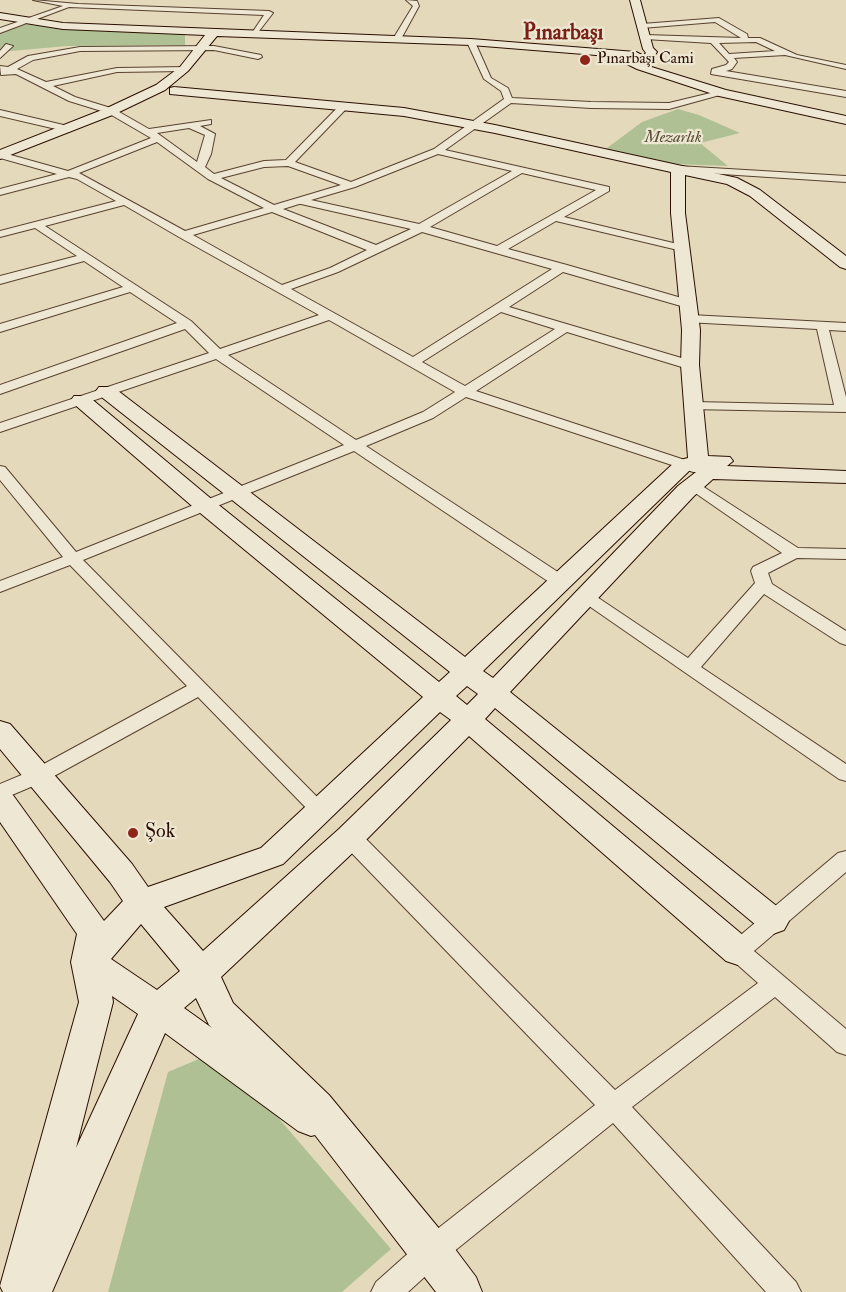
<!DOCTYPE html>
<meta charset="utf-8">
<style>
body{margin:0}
canvas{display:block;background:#e4dabb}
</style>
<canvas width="846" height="1292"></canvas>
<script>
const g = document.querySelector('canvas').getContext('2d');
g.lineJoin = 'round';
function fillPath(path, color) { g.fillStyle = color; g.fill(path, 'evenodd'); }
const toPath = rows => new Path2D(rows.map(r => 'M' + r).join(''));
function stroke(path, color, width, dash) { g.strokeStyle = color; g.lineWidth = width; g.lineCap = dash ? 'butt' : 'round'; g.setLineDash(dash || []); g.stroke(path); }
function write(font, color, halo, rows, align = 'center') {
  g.font = font + ' "IM FELL Double Pica",serif'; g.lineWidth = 4.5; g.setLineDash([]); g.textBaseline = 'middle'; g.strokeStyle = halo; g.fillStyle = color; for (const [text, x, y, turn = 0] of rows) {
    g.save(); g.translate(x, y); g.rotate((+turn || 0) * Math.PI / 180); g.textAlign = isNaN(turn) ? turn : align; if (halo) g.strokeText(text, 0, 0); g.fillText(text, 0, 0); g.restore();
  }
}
fillPath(toPath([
 [20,24,68,28,185,33,185,45,67,46,0,52,0,31],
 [678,109,699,115,740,133,700,143,728,166,671,164,603,151,642,122],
 [220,1050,391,1249,342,1292,108,1292,168,1072]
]), '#afc194');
const street = toPath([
 [33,0,78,4,269,11,273,13,256,35,252,33,264,15,69,7,0,33,0,28,63,6,33,0],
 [406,0,417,1,419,6,401,39,397,41,393,39,413,6,406,0],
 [719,18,747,34,748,38,760,38,797,55,846,65,846,69,785,55,734,58,737,62,732,69,726,71,846,91,846,97,711,74,712,69,726,65,729,62,711,43,645,39,641,37,645,35,741,38,715,22,642,28,638,26,642,24,719,18],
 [756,42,775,51,729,54,719,43,756,42],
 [471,40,475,42,491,78,508,88,512,98,591,102,669,103,723,90,727,93,669,109,591,108,511,103,445,150,609,187,609,191,564,217,686,246,688,248,682,251,556,221,508,249,567,265,692,301,694,304,688,308,563,272,509,307,695,362,697,365,695,368,685,368,567,332,476,391,703,466,705,469,703,472,693,472,466,397,433,418,366,446,567,578,569,582,567,586,555,586,354,451,83,560,330,810,327,815,320,818,313,815,198,697,45,781,0,800,0,784,31,771,187,686,70,565,0,592,0,581,63,557,0,480,0,466,5,467,76,552,344,445,216,359,0,432,0,423,209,353,185,329,0,394,0,385,177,323,130,292,0,332,0,324,123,287,84,261,0,284,0,276,77,256,35,228,0,237,0,231,116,201,77,179,69,177,0,195,0,189,57,174,0,158,0,152,68,171,151,138,108,113,69,101,16,74,1,75,0,66,8,67,28,56,80,47,214,46,261,55,262,57,258,59,214,50,80,51,33,60,17,69,46,82,117,68,187,67,187,71,184,71,117,72,53,86,75,97,114,109,149,129,211,120,211,124,200,126,215,134,211,154,205,167,214,174,264,161,286,160,341,104,347,104,347,108,295,162,351,182,434,149,504,99,501,91,484,79,467,42,471,40],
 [189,128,205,135,197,162,157,133,189,128],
 [157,142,208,179,264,208,185,231,79,173,157,142],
 [438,154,512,171,419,224,311,200,355,187,438,154],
 [288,166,341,185,274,205,221,178,264,167,288,166],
 [522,173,596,190,497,246,430,227,522,173],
 [299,204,301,204,411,229,376,245,283,209,299,204],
 [124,205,179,237,319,315,220,349,191,321,45,226,124,205],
 [272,212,367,250,330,268,282,285,193,235,272,212],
 [422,232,552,269,413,357,291,289,338,272,422,232],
 [501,312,555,329,465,386,422,362,501,312],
 [329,320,455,392,423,412,356,440,228,355,329,320],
 [6,44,13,46,0,58,0,51,6,44],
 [0,110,72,127,74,129,69,132,0,116,0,110],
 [678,166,846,176,846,182,675,171,673,169,678,166],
 [690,315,846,323,846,331,829,330,846,397,846,412,689,409,687,406,694,402,834,405,817,329,686,322,684,319,690,315],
 [693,480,798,548,846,549,846,559,797,558,768,573,772,584,846,631,846,645,840,643,764,594,701,667,846,764,846,781,839,779,576,597,579,593,585,592,591,593,688,658,755,583,751,571,753,567,782,553,688,488,685,485,688,482,693,480],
 [350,829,358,831,615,1090,758,983,730,958,726,951,730,944,838,853,846,851,846,872,754,951,846,1029,846,1055,837,1052,775,997,632,1107,796,1282,801,1292,766,1292,613,1123,442,1261,408,1292,371,1292,376,1282,422,1241,595,1105,342,843,339,837,342,831,350,829]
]);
const secondary = toPath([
 [630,0,640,0,653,48,657,52,652,59,648,60,642,57,646,53,643,49,630,0],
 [0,13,63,23,471,39,636,52,642,55,634,59,645,65,726,90,846,116,846,124,719,96,637,69,621,61,621,57,471,45,217,36,188,71,165,90,115,114,0,159,0,150,107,108,156,85,180,67,205,35,63,29,0,19,0,13],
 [174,87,404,108,495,125,737,178,760,190,846,256,846,269,840,267,750,196,727,184,685,175,685,213,700,330,699,365,708,456,730,457,733,461,727,466,846,471,846,483,713,479,694,496,510,692,784,912,789,921,784,930,773,934,762,930,495,708,485,719,750,941,754,951,750,961,738,965,726,961,469,736,361,845,221,977,233,1003,329,1095,446,1237,476,1277,482,1292,436,1292,315,1135,311,1136,298,1131,165,1033,52,1292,3,1292,0,1286,79,1002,71,962,77,934,0,822,0,788,10,791,104,921,123,901,110,882,0,749,0,721,10,724,132,864,148,887,261,848,423,697,199,512,74,404,71,400,74,396,88,396,215,502,439,682,450,672,99,395,96,391,99,387,113,387,465,657,676,461,688,458,681,365,682,330,671,213,671,172,495,133,404,116,170,94,170,88,174,87],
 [694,470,696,472,678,486,493,678,483,671,689,471,694,470],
 [467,686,478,694,467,705,456,696,467,686],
 [440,712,451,720,339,829,203,951,164,907,283,864,440,712],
 [141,924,180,971,157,990,111,959,141,924],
 [112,996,138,1014,76,1148,113,1002,112,996],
 [196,998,209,1025,212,1028,184,1008,196,998]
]);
stroke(street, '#58412f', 2);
stroke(secondary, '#2a0e00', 2);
fillPath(street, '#ede7d3');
fillPath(secondary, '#ede7d3');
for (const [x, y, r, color] of [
 [585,60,6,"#8f2418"],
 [133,833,6,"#8f2418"]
]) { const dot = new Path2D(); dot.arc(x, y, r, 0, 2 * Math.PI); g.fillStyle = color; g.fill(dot); stroke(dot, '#ede7d3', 2); }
write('16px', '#2a0e00', '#ede7d3', [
 ["Pınarbaşı Cami",597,60]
], 'left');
write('italic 16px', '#594d34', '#ede7d3', [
 ["Mezarlık",673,139]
]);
write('20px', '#2a0e00', '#ede7d3', [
 ["Şok",145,833]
], 'left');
write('bold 22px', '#7a1f14', '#ede7d3', [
 ["Pınarbaşı",563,34]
]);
</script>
